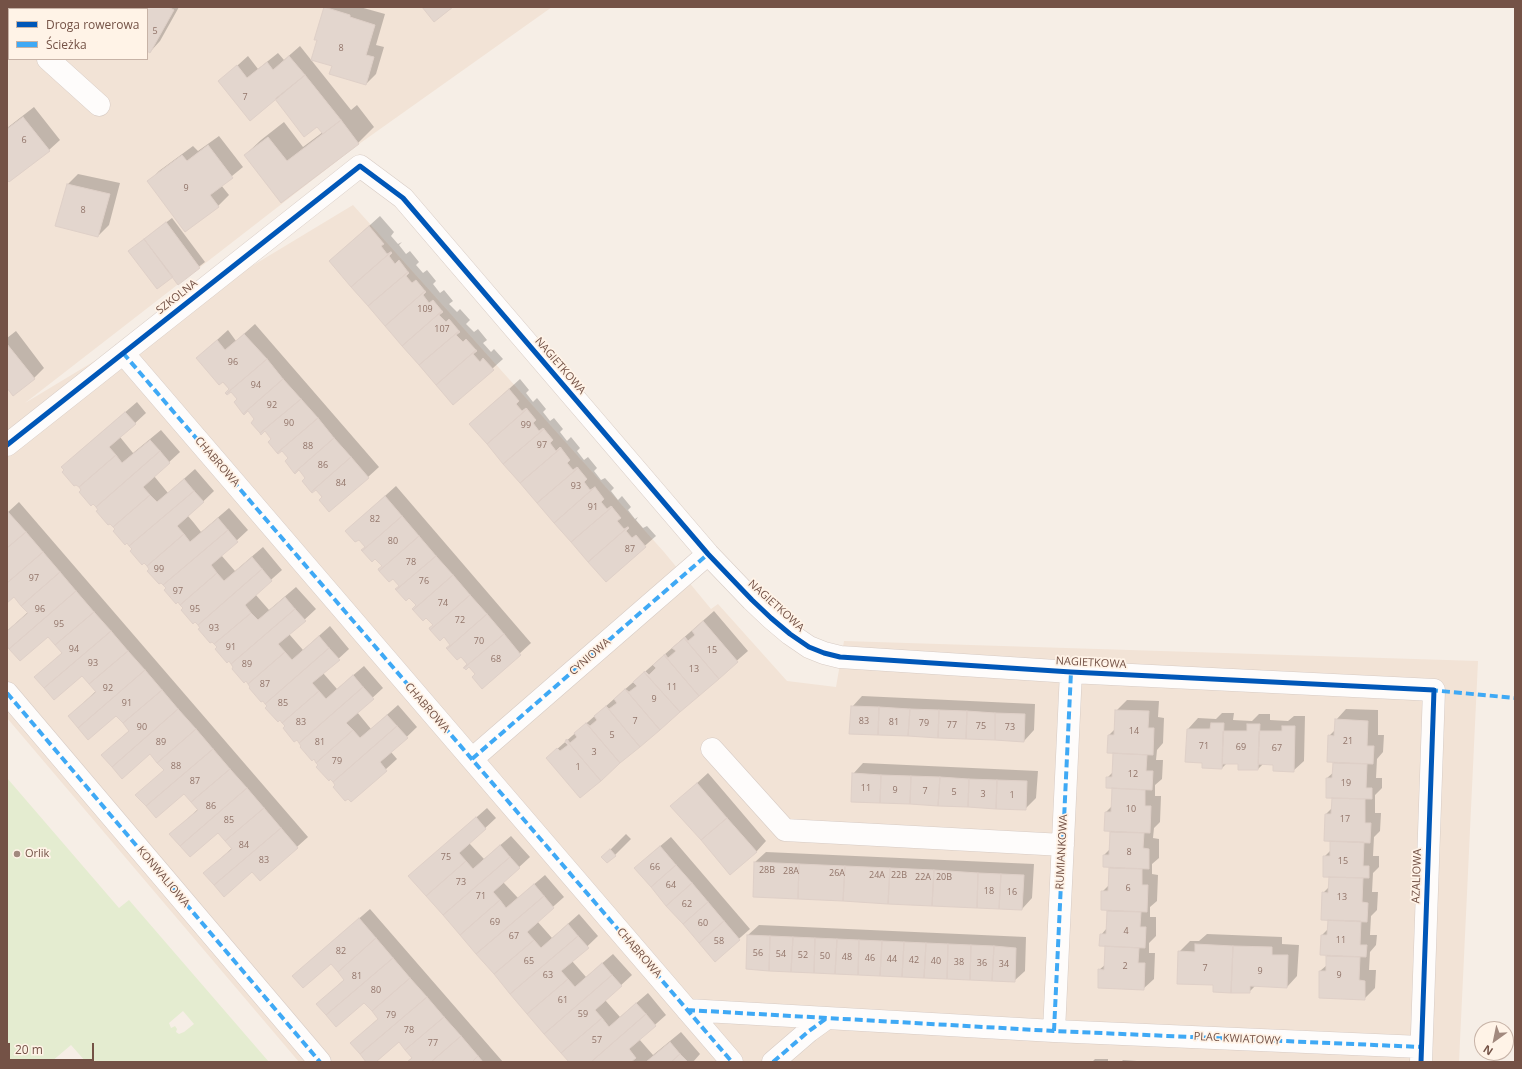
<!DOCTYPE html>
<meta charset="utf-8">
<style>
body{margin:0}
#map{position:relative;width:1522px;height:1069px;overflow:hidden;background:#f6eee6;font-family:"Open Sans",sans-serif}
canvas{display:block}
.frame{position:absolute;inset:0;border:8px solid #745246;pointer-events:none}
.legend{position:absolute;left:8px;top:8px;width:140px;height:52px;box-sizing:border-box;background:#fff3e7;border:1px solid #c7b3a7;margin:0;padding:5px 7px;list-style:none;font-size:12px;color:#745246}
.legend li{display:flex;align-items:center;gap:8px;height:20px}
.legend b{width:20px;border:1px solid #c7b3a7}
.north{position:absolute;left:1474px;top:1021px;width:40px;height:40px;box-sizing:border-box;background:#fff3e7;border:1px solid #c7b3a7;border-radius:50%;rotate:213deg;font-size:11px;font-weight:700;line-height:16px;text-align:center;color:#745246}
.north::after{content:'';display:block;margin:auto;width:14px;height:18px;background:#a2897e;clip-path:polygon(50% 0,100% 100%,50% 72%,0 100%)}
.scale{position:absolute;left:8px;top:1043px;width:86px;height:18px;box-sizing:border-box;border:2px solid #745246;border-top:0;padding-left:5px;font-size:12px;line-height:14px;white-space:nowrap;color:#745246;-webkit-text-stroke:3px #fff3e7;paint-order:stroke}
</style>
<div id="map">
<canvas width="1522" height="1069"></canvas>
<div class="frame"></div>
<ul class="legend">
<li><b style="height:5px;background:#0057b8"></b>Droga rowerowa</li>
<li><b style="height:5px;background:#3fa9f5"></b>Ścieżka</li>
</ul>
<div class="north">N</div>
<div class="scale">20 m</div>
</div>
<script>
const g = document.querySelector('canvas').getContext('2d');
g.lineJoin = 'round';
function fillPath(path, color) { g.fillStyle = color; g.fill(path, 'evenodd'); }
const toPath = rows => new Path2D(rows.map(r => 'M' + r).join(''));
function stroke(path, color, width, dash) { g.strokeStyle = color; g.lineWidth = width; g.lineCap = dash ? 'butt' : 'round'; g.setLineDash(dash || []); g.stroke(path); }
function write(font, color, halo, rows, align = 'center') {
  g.font = font + ' "Open Sans",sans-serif'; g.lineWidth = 3.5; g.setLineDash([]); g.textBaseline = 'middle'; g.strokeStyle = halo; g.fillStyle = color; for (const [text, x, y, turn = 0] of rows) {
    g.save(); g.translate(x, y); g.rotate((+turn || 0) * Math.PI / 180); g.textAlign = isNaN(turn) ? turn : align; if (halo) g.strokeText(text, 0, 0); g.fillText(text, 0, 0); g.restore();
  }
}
fillPath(toPath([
 [7,7,552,7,359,144,25,403,353,205,664,552,711,609,718,604,787,681,836,687,844,641,1478,661,1459,1062,299,1062,7,718],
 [9,9,147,9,147,59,9,59]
]), '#f2e3d6');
fillPath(toPath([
 [7,778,119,908,129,900,269,1062,86,1062,71,1045,51,1062,7,1062],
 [183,1011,194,1024,184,1032,179,1034,176,1032,177,1029,175,1026,171,1028,169,1023]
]), '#e4ecd0');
fillPath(toPath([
 [126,7,179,7,160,41,150,52,147,50,147,9,125,9],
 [325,7,360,7,385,14,376,45,384,47,376,74,366,84,333,66,318,40],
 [300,46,351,110,357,105,374,127,358,143,281,202,245,155,261,140,284,122,303,147,323,132,317,125,275,98,219,82,248,56,258,69,278,53,284,60],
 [34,107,60,140,49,150,7,178,7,128],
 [219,136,243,167,221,185,229,195,218,206,149,181,159,171,193,146,198,151],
 [78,174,120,183,109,225,98,236,68,184],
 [380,216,394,232,391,236,398,244,402,242,399,245,406,254,410,251,419,262,416,265,423,273,427,270,436,281,433,284,440,293,444,290,453,301,449,304,457,312,460,309,470,320,466,324,474,332,478,329,487,340,483,343,491,352,494,349,503,359,453,404,330,261],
 [172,218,205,262,178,283,173,276,135,246],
 [255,324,379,467,368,477,323,497,230,389,197,358,228,330,236,341],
 [16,331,44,368,34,378,7,387,7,338],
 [520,379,529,390,526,393,533,402,537,398,546,409,543,412,550,421,554,418,563,429,560,432,567,441,571,437,580,448,577,451,584,460,588,457,597,468,594,471,601,480,605,478,614,488,611,491,618,500,622,496,631,507,628,510,635,519,638,517,636,520,643,528,647,526,656,536,606,580,470,424],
 [137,402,146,413,120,437,133,453,161,430,180,452,154,476,168,493,195,469,214,491,188,516,194,523,201,532,229,508,248,530,221,555,235,571,263,547,282,570,255,594,269,610,296,587,316,609,289,634,303,650,330,626,349,649,323,673,337,689,364,666,383,688,357,712,371,729,398,705,417,727,391,752,397,759,351,801,82,490,73,457],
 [396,486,531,643,482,688,476,674,359,538,346,531],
 [19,502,308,837,260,880,252,871,205,873,232,848,218,832,171,834,198,809,150,753,113,745,130,730,117,714,69,716,96,691,82,675,35,677,63,652,48,635,7,644,7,631,28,612,14,595,7,602,7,513],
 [714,611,748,651,580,797,547,758],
 [862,696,1035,704,1034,730,1024,741,852,707],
 [1127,700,1159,701,1158,717,1164,718,1163,743,1157,750,1156,760,1163,760,1162,779,1155,785,1155,796,1161,796,1160,822,1154,828,1153,838,1159,839,1159,858,1152,864,1152,874,1158,875,1157,901,1150,907,1150,917,1156,917,1156,936,1149,943,1149,953,1155,953,1154,979,1143,989,1099,970,1106,964,1107,945,1101,935,1107,928,1108,910,1102,892,1109,885,1110,867,1104,855,1111,848,1111,831,1106,812,1112,806,1113,787,1107,778,1114,771,1114,752,1109,735,1115,729,1116,711],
 [1346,709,1378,710,1378,735,1384,735,1383,752,1377,759,1376,778,1382,778,1382,788,1375,795,1375,813,1381,813,1380,831,1374,837,1373,856,1379,856,1379,867,1373,873,1372,892,1378,892,1377,910,1371,916,1370,935,1377,935,1376,945,1370,952,1369,970,1376,970,1375,988,1364,999,1320,971,1327,965,1327,955,1322,935,1328,929,1329,919,1323,893,1330,886,1330,876,1324,857,1331,850,1331,840,1326,814,1332,808,1333,797,1327,778,1334,772,1334,762,1329,736,1335,730,1336,720],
 [1222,713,1234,713,1233,720,1252,721,1259,714,1270,714,1270,720,1288,721,1294,716,1305,716,1304,761,1293,771,1274,764,1264,763,1258,769,1239,763,1227,763,1222,768,1203,762,1186,761,1188,729,1198,718,1216,719],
 [863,763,1038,771,1036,798,1025,809,853,774],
 [708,773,766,841,756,852,672,806],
 [487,808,496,818,469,843,484,859,511,836,530,857,503,882,518,898,545,875,564,897,537,921,552,938,579,914,598,936,572,961,586,977,613,954,632,975,605,1000,620,1017,648,993,666,1015,639,1039,653,1055,681,1032,700,1054,693,1062,571,1062,410,876],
 [626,834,631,839,608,862,603,857],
 [671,837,750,929,715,960,646,858],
 [766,852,1034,864,1032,898,1022,909,755,862],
 [370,909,503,1062,407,1062,413,1057,399,1041,375,1062,368,1062,362,1033,379,1018,365,1001,328,994,345,979,331,962,293,976],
 [759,925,1026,937,1025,971,1014,981,748,935],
 [1207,934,1282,937,1282,944,1299,945,1297,976,1287,987,1256,985,1249,992,1179,952,1190,941,1199,941],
 [1095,1059,1108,1059,1108,1062,1092,1062],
 [1123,1060,1137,1061,1137,1062,1121,1062]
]), '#0003');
const building = toPath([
 [74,7,103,7,102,9,77,9,74,7],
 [125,7,168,7,174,10,150,53,147,51,147,9,124,9,125,7],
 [324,7,350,15,350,17,375,25,366,55,374,57,366,85,329,74,332,66,311,60,317,40,314,40,324,7],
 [422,7,453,7,434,22,422,7],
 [289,56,305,75,250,121,218,81,237,65,247,78,267,62,273,70,289,56],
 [305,75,341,120,323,134,317,127,304,137,275,99,305,75],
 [23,117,50,151,9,182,7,180,7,129,23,117],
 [341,120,359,144,281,203,244,155,268,137,287,161,341,120],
 [208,145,233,178,210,195,219,207,185,232,147,181,182,155,187,161,208,145],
 [67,184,110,194,98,237,55,226,67,184],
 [166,222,200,268,178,285,144,239,166,222],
 [369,226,384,244,381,246,387,254,391,252,351,287,329,261,369,226],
 [144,239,173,277,157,289,128,251,144,239],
 [391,252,392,253,389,256,395,264,399,260,408,272,368,306,351,287,391,252],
 [408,272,409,273,406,276,412,283,416,280,425,291,385,326,368,306,408,272],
 [425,291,426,292,423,295,429,303,433,300,442,311,402,346,385,326,425,291],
 [442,311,443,312,439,315,446,322,449,319,459,331,419,365,402,346,442,311],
 [459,331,460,332,456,335,463,342,466,339,476,350,436,385,419,365,459,331],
 [244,334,267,359,226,394,225,393,229,389,223,382,219,385,196,358,217,340,225,350,244,334],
 [7,344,35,379,13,396,7,388,7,344],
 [476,350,477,351,473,354,480,362,483,358,494,370,453,405,436,385,476,350],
 [267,359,283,379,243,414,234,402,237,399,231,392,227,395,226,394,267,359],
 [283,379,301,399,260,433,251,423,254,419,248,411,244,415,243,414,283,379],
 [509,389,519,401,516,404,522,411,526,408,527,409,487,444,469,424,509,389],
 [301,399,318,418,277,453,268,442,271,439,265,431,261,435,260,433,301,399],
 [527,409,536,420,533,423,539,431,543,428,544,429,503,464,487,444,527,409],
 [125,412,136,424,109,447,116,455,79,487,76,485,74,486,62,472,64,470,61,467,125,412],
 [318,418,334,438,294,473,285,461,288,458,282,451,278,454,277,453,318,418],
 [544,429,553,440,550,443,556,451,560,447,561,448,520,483,503,464,544,429],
 [334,438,351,457,311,492,302,481,305,478,299,470,295,474,294,473,334,438],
 [150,440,160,451,96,507,93,504,91,506,79,492,81,490,79,487,116,455,122,463,150,440],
 [561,448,570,460,567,463,573,470,577,467,578,468,537,503,520,483,561,448],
 [160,451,170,463,143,487,150,495,113,527,110,524,108,525,96,511,98,510,96,507,160,451],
 [351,457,369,478,329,512,319,500,322,497,316,490,312,493,311,492,351,457],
 [578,468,587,479,584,482,590,490,595,487,554,523,537,503,578,468],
 [184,479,194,491,129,546,127,543,125,545,113,531,115,529,113,527,150,495,157,502,184,479],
 [595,487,604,499,601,502,607,509,611,506,612,507,571,542,554,523,595,487],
 [194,491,204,502,177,526,184,534,147,566,144,563,142,565,130,551,132,549,129,546,194,491],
 [385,496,402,516,362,551,361,550,365,547,359,540,355,542,345,531,385,496],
 [612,507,621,518,617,521,624,529,628,527,588,562,571,542,612,507],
 [8,512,26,532,7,548,7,513,8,512],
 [402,516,419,536,379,571,378,569,382,566,375,559,372,562,362,551,402,516],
 [218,518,228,530,163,585,161,583,159,584,147,571,149,569,147,566,184,534,190,542,218,518],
 [628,527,629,528,626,531,632,538,636,535,646,547,606,582,588,562,628,527],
 [228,530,238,542,211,565,217,573,180,605,178,602,176,604,164,590,166,588,163,585,228,530],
 [26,532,43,552,7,583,7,548,26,532],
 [419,536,436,556,396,590,395,589,399,586,393,579,389,582,379,571,419,536],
 [43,552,60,572,21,606,14,597,7,603,7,583,43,552],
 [436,556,453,575,413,610,412,609,416,605,409,598,406,601,396,590,436,556],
 [252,557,262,569,198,625,195,622,193,624,181,610,183,608,180,605,217,573,224,581,252,557],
 [262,569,272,581,245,605,251,613,214,644,212,642,210,643,198,629,200,628,198,625,262,569],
 [60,572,76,591,9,649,7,646,7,631,28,613,21,606,60,572],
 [453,575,470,595,430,630,429,628,433,625,426,618,423,621,413,610,453,575],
 [76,591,94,612,55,645,48,637,20,661,9,649,76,591],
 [470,595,487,614,447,649,446,648,450,645,444,637,440,641,430,630,470,595],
 [285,597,295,609,231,664,229,661,227,663,215,649,217,647,214,644,251,613,258,620,285,597],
 [295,609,306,621,278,644,285,652,248,684,246,681,244,683,232,669,233,667,231,664,295,609],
 [94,612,111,631,44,688,34,677,62,653,55,645,94,612],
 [487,614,504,634,464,668,463,668,467,664,461,657,457,660,447,649,487,614],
 [703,621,738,662,719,679,684,638,685,637,688,641,695,635,692,631,703,621],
 [111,631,128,651,89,684,82,676,54,700,44,688,111,631],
 [504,634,521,655,482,689,472,677,475,674,469,667,466,670,464,668,504,634],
 [319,636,329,648,265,704,263,701,261,702,249,688,250,687,248,684,285,652,292,660,319,636],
 [684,638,719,679,699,696,664,655,665,654,668,658,676,651,672,648,684,638],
 [329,648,340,660,312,683,319,691,282,723,280,720,278,722,265,708,267,706,265,704,329,648],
 [128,651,145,670,78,728,68,716,96,692,89,684,128,651],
 [664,655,699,696,680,712,644,672,645,671,649,675,656,668,653,665,664,655],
 [145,670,162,690,123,723,116,716,88,740,78,728,145,670],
 [644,672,680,712,660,730,625,689,629,692,637,686,633,682,644,672],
 [353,675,363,687,299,743,297,740,294,742,283,728,285,726,282,723,319,691,326,699,353,675],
 [363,687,374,699,346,723,353,730,316,763,314,759,312,761,300,747,301,746,299,743,363,687],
 [625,689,660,730,640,747,606,706,609,709,617,703,614,699,625,689],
 [162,690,178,709,112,767,101,755,129,731,123,723,162,690],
 [606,706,640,747,620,763,586,723,590,726,597,720,594,716,606,706],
 [851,706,879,707,878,735,849,734,851,706],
 [879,707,910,709,908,736,878,735,879,707],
 [178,709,196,729,157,763,150,754,122,779,112,767,178,709],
 [910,709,939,710,938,738,908,736,910,709],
 [939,710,967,711,966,739,938,738,939,710],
 [1115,710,1149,711,1148,728,1154,728,1153,755,1107,753,1108,735,1114,735,1115,710],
 [967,711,995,713,995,740,966,739,967,711],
 [995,713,1025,714,1024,742,995,740,995,713],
 [387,715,397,726,333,782,330,779,329,781,316,767,318,765,316,763,353,730,360,738,387,715],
 [1335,719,1368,721,1367,746,1374,746,1373,764,1327,762,1328,735,1334,736,1335,719],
 [586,723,620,763,601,781,566,740,567,739,570,743,577,737,574,733,586,723],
 [1211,723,1224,723,1222,769,1202,768,1202,763,1185,762,1187,729,1210,729,1211,723],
 [1247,724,1260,724,1258,770,1238,770,1238,764,1222,764,1223,731,1247,731,1247,724],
 [397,726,408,738,380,762,387,771,351,802,348,799,345,801,333,787,335,785,333,782,397,726],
 [1282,726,1295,726,1294,772,1273,771,1273,765,1258,764,1259,731,1282,731,1282,726],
 [196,729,213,749,146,806,135,795,164,770,157,763,196,729],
 [566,740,601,781,580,798,546,758,557,748,560,751,568,745,565,742,566,740],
 [213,749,230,769,191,802,184,794,156,818,146,806,213,749],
 [1113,753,1147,755,1146,771,1153,771,1152,790,1106,788,1106,777,1112,777,1113,753],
 [1333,763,1367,764,1366,788,1372,788,1372,799,1326,798,1326,778,1332,778,1333,763],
 [230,769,247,788,180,846,169,834,198,810,191,802,230,769],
 [852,773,881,775,880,803,851,802,852,773],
 [881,775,911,776,910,804,880,803,881,775],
 [911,776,940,777,938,806,910,804,911,776],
 [940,777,969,779,968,807,938,806,940,777],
 [969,779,997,780,996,809,968,807,969,779],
 [997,780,1027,781,1026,810,996,809,997,780],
 [697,783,727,818,701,840,670,806,697,783],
 [247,788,264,808,225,841,218,833,190,857,180,846,247,788],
 [1112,788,1145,790,1145,806,1151,806,1150,833,1104,831,1105,812,1111,812,1112,788],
 [1332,798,1365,799,1365,823,1371,823,1370,843,1324,841,1325,814,1331,814,1332,798],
 [264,808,281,828,214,885,203,873,232,849,225,841,264,808],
 [476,817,486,829,459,853,466,861,426,896,408,876,476,817],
 [727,818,757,852,730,875,701,840,727,818],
 [281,828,298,848,260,881,252,872,224,897,214,885,281,828],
 [1110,832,1144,833,1143,848,1149,849,1149,869,1103,867,1103,855,1109,855,1110,832],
 [1330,841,1364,842,1363,866,1369,866,1369,878,1323,877,1323,856,1330,856,1330,841],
 [500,845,510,857,443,915,426,896,466,861,473,869,500,845],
 [660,846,676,865,651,887,634,868,660,846],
 [610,849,616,856,607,863,601,857,610,849],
 [510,857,520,868,493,892,500,900,460,935,443,915,510,857],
 [754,862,799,864,798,899,753,897,754,862],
 [799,864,845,866,843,901,798,899,799,864],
 [676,865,692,883,666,906,651,887,676,865],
 [845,866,890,868,888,904,843,901,845,866],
 [890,868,934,870,932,906,888,904,890,868],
 [1109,868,1142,869,1142,885,1148,885,1147,912,1101,910,1101,891,1108,891,1109,868],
 [934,870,978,873,977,908,932,906,934,870],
 [978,873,1001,874,999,909,977,908,978,873],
 [1001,874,1024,875,1022,910,999,909,1001,874],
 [1329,877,1363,878,1362,902,1368,903,1367,922,1321,920,1322,892,1328,893,1329,877],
 [692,883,708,902,683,924,666,906,692,883],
 [534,884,544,896,476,954,460,935,500,900,506,908,534,884],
 [544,896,554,908,527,932,534,940,494,974,476,954,544,896],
 [708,902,724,921,699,943,683,924,708,902],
 [1107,911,1141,912,1140,927,1146,927,1145,948,1099,946,1100,934,1106,934,1107,911],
 [359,918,376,938,338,972,331,964,303,988,292,976,359,918],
 [1328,920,1361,921,1360,945,1367,945,1366,957,1320,955,1321,935,1327,935,1328,920],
 [724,921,740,940,715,962,699,943,724,921],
 [568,924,578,936,510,994,494,974,534,940,541,948,568,924],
 [747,935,770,936,769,971,746,969,747,935],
 [578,936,589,948,561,971,568,979,527,1014,510,994,578,936],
 [770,936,793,937,791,972,769,971,770,936],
 [793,937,815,938,814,973,791,972,793,937],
 [376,938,393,958,326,1015,316,1004,344,980,338,972,376,938],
 [815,938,837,939,835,974,814,973,815,938],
 [837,939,859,940,858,975,835,974,837,939],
 [859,940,882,941,880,976,858,975,859,940],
 [882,941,904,942,902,977,880,976,882,941],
 [904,942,926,943,924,978,902,977,904,942],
 [926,943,948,944,947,979,924,978,926,943],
 [948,944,971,945,970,980,947,979,948,944],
 [1195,944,1233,946,1231,993,1213,992,1213,985,1177,984,1178,951,1195,952,1195,944],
 [971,945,994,946,992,981,970,980,971,945],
 [994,946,1016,948,1015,982,992,981,994,946],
 [1105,946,1139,948,1138,963,1145,963,1144,990,1098,988,1098,969,1104,970,1105,946],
 [1233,946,1272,947,1272,955,1288,955,1287,988,1250,986,1250,993,1231,993,1233,946],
 [1326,956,1360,957,1359,980,1365,981,1365,1000,1319,998,1319,971,1326,971,1326,956],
 [393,958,410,978,372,1011,364,1003,336,1027,326,1015,393,958],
 [602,963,612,975,544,1034,527,1014,568,979,575,987,602,963],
 [612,975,622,986,595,1010,602,1018,561,1053,544,1034,612,975],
 [410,978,427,997,360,1054,350,1043,378,1019,372,1011,410,978],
 [427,997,444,1017,405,1050,399,1042,376,1062,366,1062,360,1054,427,997],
 [636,1003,646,1014,591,1062,569,1062,561,1053,602,1018,609,1027,636,1003],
 [646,1014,656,1026,629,1049,636,1058,631,1062,591,1062,646,1014],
 [444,1017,461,1036,431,1062,407,1062,412,1058,405,1050,444,1017],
 [461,1036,478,1056,472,1062,431,1062,461,1036],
 [670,1042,680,1054,671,1062,646,1062,670,1042],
 [680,1054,688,1062,671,1062,680,1054],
 [478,1056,483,1062,472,1062,478,1056]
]);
fillPath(building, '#e3d6ce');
stroke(building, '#dfd0c8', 1);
const minor = toPath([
 [7,22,9,24],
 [48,59,99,105],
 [123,353,732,1062],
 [7,445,360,166,403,198,708,554,752,600,771,618,790,634,809,647,824,653,840,657,1071,672,1434,690,1421,1062],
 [7,693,320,1062],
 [712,749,785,830,1063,845],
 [472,759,708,554],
 [687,1010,1054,1031,1421,1047],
 [1054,1031,1071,672],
 [773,1062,809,1031,827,1018]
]);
stroke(minor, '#d7cbc4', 23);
stroke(minor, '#fefcfb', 22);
stroke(toPath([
 [123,353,732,1062],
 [1430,690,1515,698],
 [7,693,320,1062],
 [472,759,708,554],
 [687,1010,1054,1031,1421,1047],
 [1054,1031,1071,672],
 [773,1062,809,1031,827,1018]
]), '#3fa9f5', 4, [8, 4]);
stroke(toPath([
 [7,445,360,166,403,198,708,554,752,600,771,618,790,634,809,647,824,653,840,657,1071,672,1434,690,1421,1062]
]), '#0057b8', 5);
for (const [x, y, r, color] of [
 [17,854,4,"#a2897e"]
]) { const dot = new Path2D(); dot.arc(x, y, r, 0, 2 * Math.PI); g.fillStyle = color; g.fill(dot); stroke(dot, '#fff3e7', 1.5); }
write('9px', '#92756a', null, [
 ["5",155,31],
 ["8",341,48],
 ["7",245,97],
 ["6",24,140],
 ["9",186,188],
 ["8",83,210],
 ["109",425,309],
 ["107",442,329],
 ["96",233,362],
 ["94",256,385],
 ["92",272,405],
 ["90",289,423],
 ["99",526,425],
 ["97",542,445],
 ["88",308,446],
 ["86",323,465],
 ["84",341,483],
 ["93",576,486],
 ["91",593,507],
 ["82",375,519],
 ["80",393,541],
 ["87",630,549],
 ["78",411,562],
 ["99",159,569],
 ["97",34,578],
 ["76",424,581],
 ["97",178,591],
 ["74",443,603],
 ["96",40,609],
 ["95",195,609],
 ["72",460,620],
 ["95",59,624],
 ["93",214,628],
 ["70",479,641],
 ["91",231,647],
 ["94",74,649],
 ["15",712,650],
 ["68",496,659],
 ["93",93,663],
 ["89",247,664],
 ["13",694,669],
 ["87",265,684],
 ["11",672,687],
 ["92",108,688],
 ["9",654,699],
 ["91",127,703],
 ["85",283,703],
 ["7",635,721],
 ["83",864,721],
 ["83",301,722],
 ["81",894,722],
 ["79",924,723],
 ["77",952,725],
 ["75",981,726],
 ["90",142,727],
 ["73",1010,727],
 ["14",1134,731],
 ["5",612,735],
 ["21",1348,741],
 ["89",161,742],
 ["81",320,742],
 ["71",1204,746],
 ["69",1241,747],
 ["67",1277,748],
 ["3",594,752],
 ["79",337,761],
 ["88",176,766],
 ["1",578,767],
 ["12",1133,774],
 ["87",195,781],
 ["19",1346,783],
 ["11",866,788],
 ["9",895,790],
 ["7",925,791],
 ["5",954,792],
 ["3",983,794],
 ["1",1012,795],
 ["86",211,806],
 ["10",1131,809],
 ["17",1345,819],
 ["85",229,820],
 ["84",244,845],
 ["8",1129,852],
 ["75",446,857],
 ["83",264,860],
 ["15",1343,861],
 ["66",655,867],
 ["28B",767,870],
 ["28A",791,871],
 ["26A",837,873],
 ["24A",877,875],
 ["22B",899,875],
 ["22A",923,877],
 ["20B",944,877],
 ["73",461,882],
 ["64",671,885],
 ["6",1128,888],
 ["18",989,891],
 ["16",1012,892],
 ["71",481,896],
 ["13",1342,897],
 ["62",687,904],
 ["69",495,922],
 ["60",703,923],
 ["4",1126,931],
 ["67",514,936],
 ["11",1341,940],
 ["58",719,941],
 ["82",341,951],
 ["56",758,953],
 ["54",781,954],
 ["52",803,955],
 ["50",825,956],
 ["48",847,957],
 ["46",870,958],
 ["44",892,959],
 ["42",914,960],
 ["65",529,961],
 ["40",936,961],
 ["38",959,962],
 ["36",982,963],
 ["34",1004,964],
 ["2",1125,966],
 ["7",1205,968],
 ["9",1260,971],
 ["63",548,975],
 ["9",1339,975],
 ["81",357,976],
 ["80",376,990],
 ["61",563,1000],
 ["59",583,1014],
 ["79",391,1015],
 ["78",409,1030],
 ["57",597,1040],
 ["77",433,1043]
]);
write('11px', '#745246', '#fff3e7', [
 ["SZKOLNA",177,297,-38],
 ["NAGIETKOWA",560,366,49],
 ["CHABROWA",217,462,49],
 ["NAGIETKOWA",776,606,42],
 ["CYNIOWA",590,657,-41],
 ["NAGIETKOWA",1091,663,3],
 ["CHABROWA",427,708,49],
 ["RUMIANKOWA",1062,852,-87],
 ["AZALIOWA",1417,876,-88],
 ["KONWALIOWA",163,877,50],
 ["CHABROWA",639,953,49],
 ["PLAC KWIATOWY",1237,1039,3]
]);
write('11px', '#745246', '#fff3e7', [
 ["Orlik",25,854]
], 'left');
</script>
